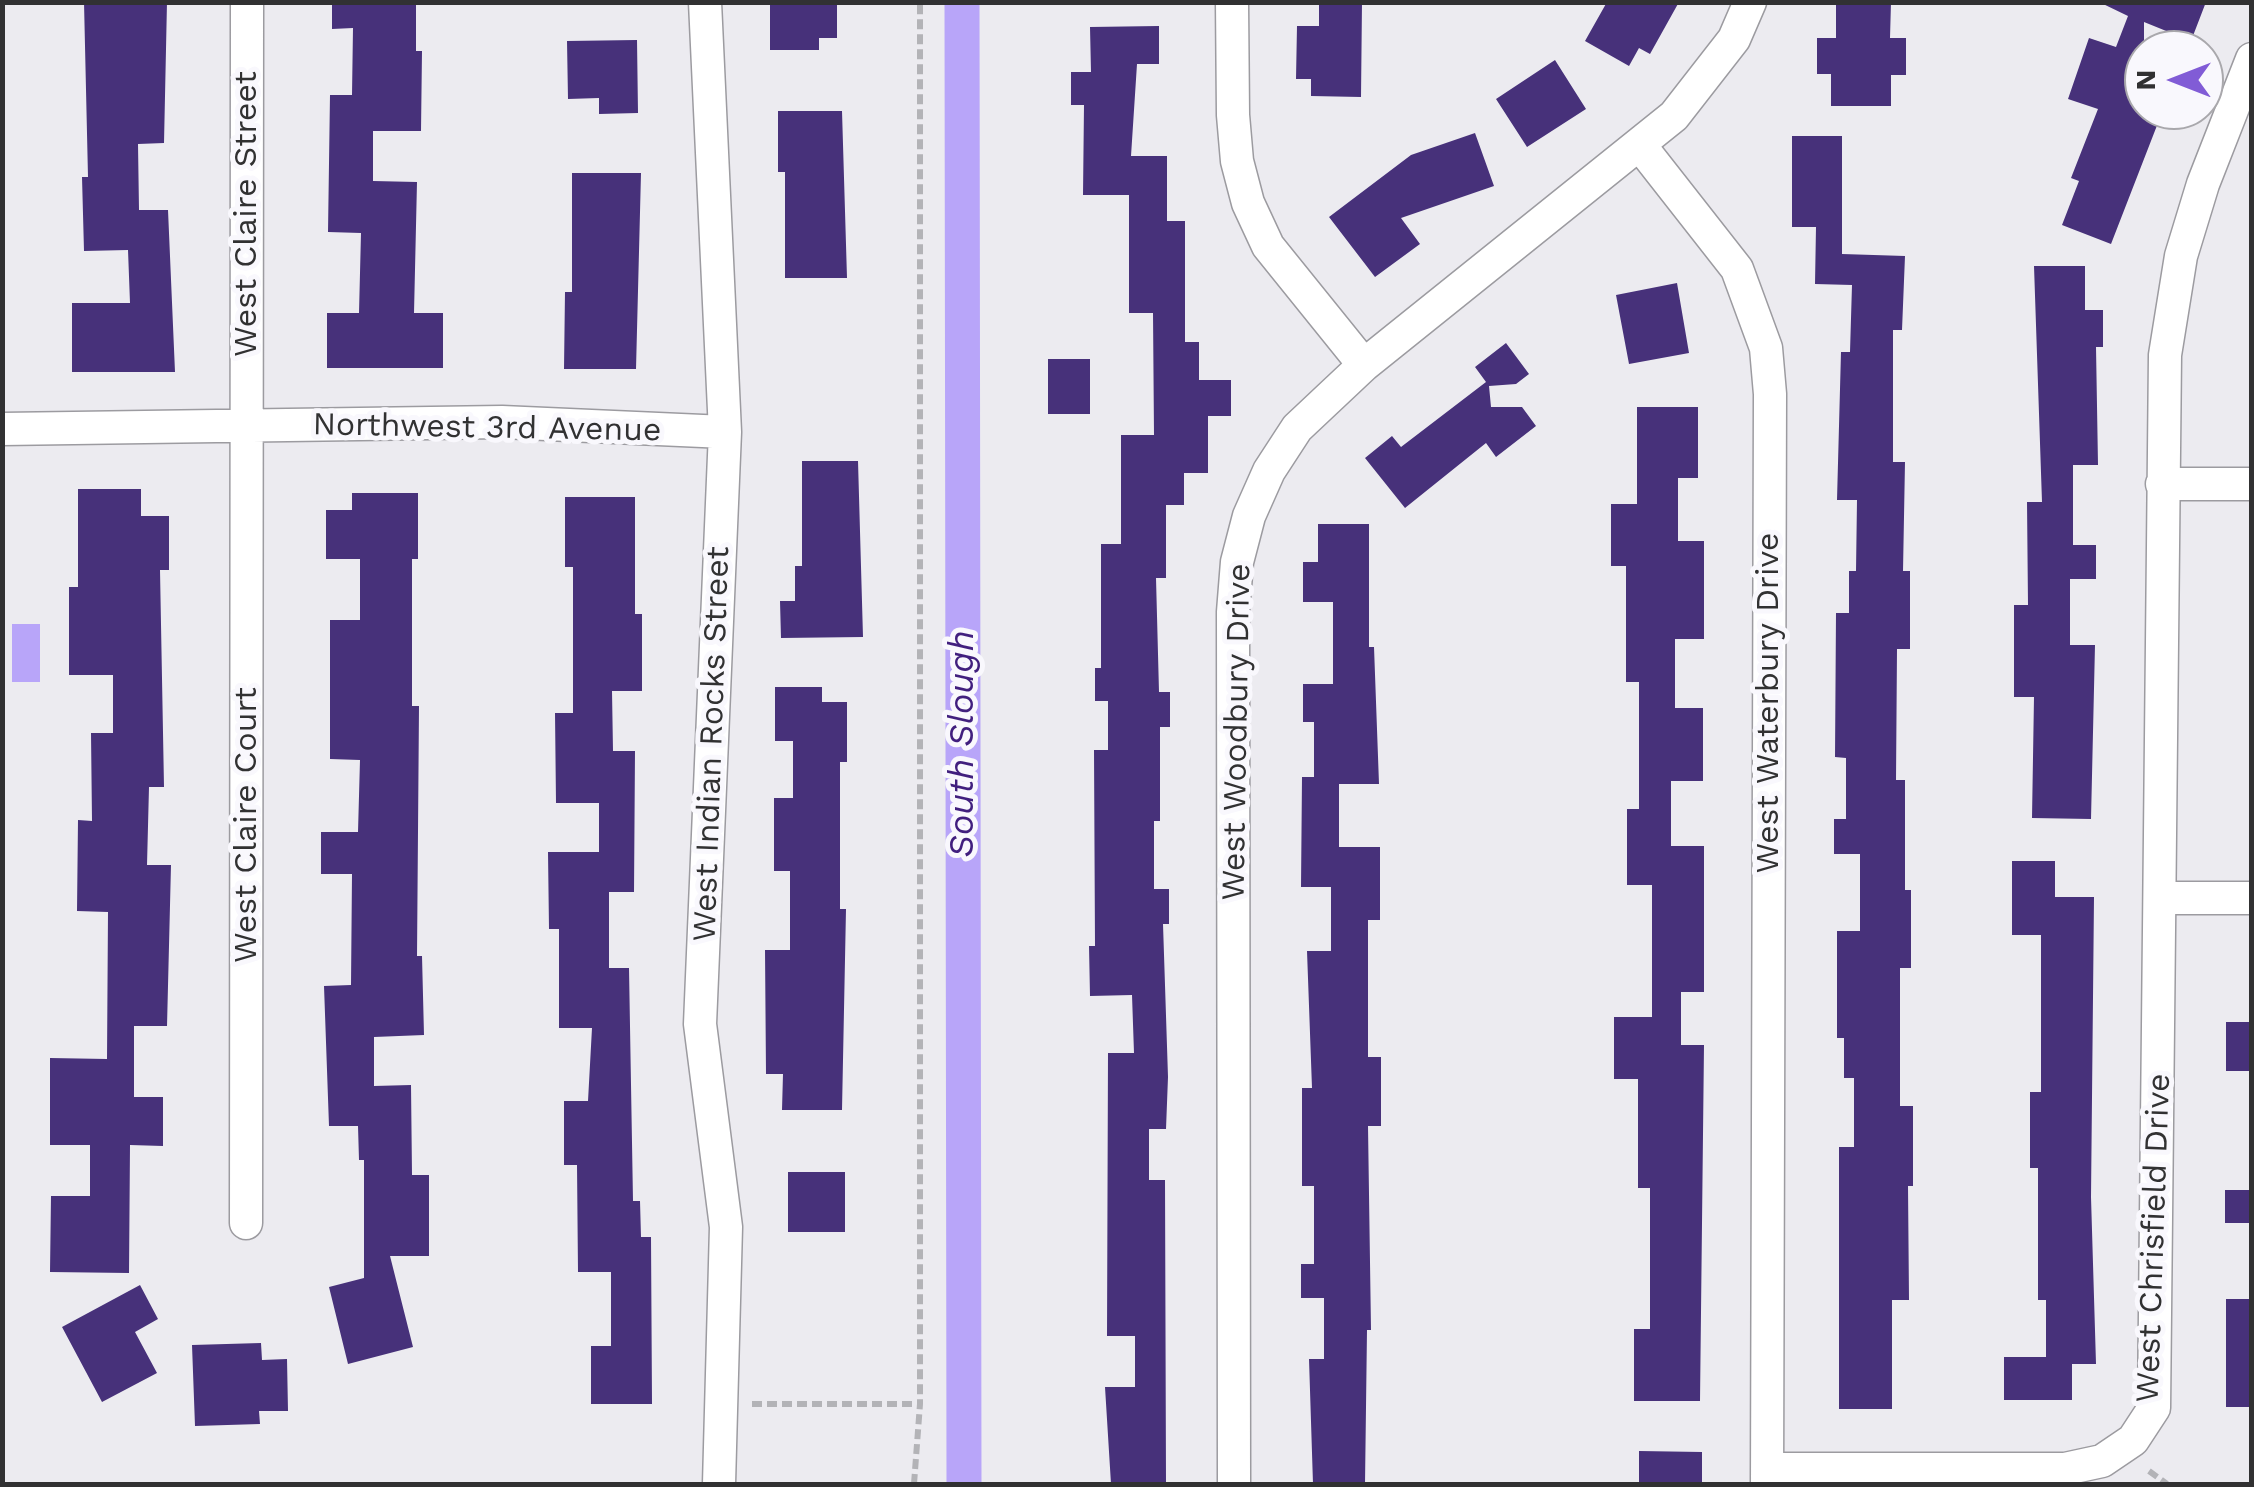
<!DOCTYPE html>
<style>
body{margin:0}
#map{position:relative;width:2254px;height:1487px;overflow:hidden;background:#ecebf0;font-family:"Work Sans",sans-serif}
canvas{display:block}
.frame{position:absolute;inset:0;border:5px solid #313132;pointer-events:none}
.north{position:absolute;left:2124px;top:30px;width:100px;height:100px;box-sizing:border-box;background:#f9f8fd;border:2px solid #a9a8ac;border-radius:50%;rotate:270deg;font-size:28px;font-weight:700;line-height:40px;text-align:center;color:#313132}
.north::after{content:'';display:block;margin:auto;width:35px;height:45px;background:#815cd6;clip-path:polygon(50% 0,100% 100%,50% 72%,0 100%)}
</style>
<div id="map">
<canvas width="2254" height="1487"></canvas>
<div class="frame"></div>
<div class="north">N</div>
</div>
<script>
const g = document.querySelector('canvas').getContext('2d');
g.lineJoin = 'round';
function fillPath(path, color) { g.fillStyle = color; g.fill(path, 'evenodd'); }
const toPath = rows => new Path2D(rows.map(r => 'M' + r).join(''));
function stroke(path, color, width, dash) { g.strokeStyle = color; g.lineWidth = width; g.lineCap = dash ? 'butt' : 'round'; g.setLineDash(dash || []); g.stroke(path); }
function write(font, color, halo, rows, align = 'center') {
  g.font = font + ' "Work Sans",sans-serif'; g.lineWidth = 10; g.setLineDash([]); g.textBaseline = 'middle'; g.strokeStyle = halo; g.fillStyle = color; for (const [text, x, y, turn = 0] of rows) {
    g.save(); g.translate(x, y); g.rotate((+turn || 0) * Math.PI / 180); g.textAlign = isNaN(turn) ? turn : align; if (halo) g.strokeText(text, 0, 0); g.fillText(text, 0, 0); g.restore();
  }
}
fillPath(toPath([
 [12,624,40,624,40,682,12,682]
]), '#b8a5f9');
stroke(toPath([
 [962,2,964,1484]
]), '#b8a5f9', 35);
fillPath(toPath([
 [84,2,167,2,164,143,138,144,139,210,168,210,175,372,72,372,72,303,130,303,128,250,84,251,82,177,88,177],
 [332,2,416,2,416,51,422,51,421,131,373,131,373,181,417,182,414,313,443,313,443,368,327,368,327,313,359,313,361,233,328,232,330,95,352,95,353,28,332,29],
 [770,2,837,2,837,38,819,38,819,50,770,50],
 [1319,2,1362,2,1361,97,1311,96,1311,79,1296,79,1297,26,1319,26],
 [1607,2,1679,2,1650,54,1639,48,1629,66,1585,41],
 [1836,2,1891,2,1890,38,1906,38,1906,75,1891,75,1891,106,1831,106,1831,74,1817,74,1817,38,1836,38],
 [2099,2,2206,2,2191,41,2144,22,2144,110,2163,110,2111,244,2062,225,2079,181,2071,178,2098,109,2068,99,2089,38,2116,47,2128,16],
 [1159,26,1159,64,1137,64,1131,156,1167,156,1167,221,1185,221,1185,342,1199,342,1199,380,1231,380,1231,416,1208,416,1208,473,1184,473,1184,505,1166,505,1166,578,1156,578,1159,692,1170,692,1170,727,1160,727,1160,821,1154,821,1154,889,1169,889,1169,924,1163,924,1168,1077,1166,1129,1149,1129,1149,1180,1165,1180,1166,1484,1111,1484,1105,1387,1135,1387,1135,1336,1107,1336,1108,1053,1134,1053,1132,995,1090,996,1089,946,1095,946,1094,750,1108,750,1108,701,1095,701,1095,668,1101,668,1101,544,1121,544,1121,435,1154,435,1153,313,1129,313,1129,195,1083,195,1084,105,1071,105,1071,72,1091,72,1090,27],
 [637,40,638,113,599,114,599,98,568,99,567,41],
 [1555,60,1586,109,1527,147,1496,99],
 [778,111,842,111,847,278,785,278,785,172,778,172],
 [1475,133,1494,186,1401,218,1420,244,1375,277,1329,217,1411,155],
 [1792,136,1842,136,1842,254,1905,256,1902,330,1893,330,1893,462,1905,462,1903,571,1910,571,1910,649,1897,649,1896,780,1905,780,1905,890,1911,890,1911,968,1900,968,1900,1106,1913,1106,1913,1186,1908,1186,1909,1300,1892,1300,1892,1409,1839,1409,1839,1147,1854,1147,1854,1078,1844,1078,1844,1038,1837,1038,1837,931,1860,931,1860,854,1834,854,1834,819,1846,819,1846,758,1835,757,1836,613,1849,613,1849,571,1856,571,1857,500,1837,500,1841,352,1850,352,1852,285,1815,284,1816,227,1792,227],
 [572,173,641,173,636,369,564,369,565,292,572,292],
 [2034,266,2085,266,2085,310,2103,310,2103,347,2096,347,2098,465,2073,465,2073,545,2096,545,2096,579,2070,579,2070,645,2095,645,2091,819,2032,818,2034,697,2014,697,2014,605,2028,605,2027,502,2042,502],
 [1677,283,1689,353,1629,364,1616,295],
 [1506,343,1529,374,1516,384,1489,386,1491,407,1522,407,1536,426,1496,457,1486,443,1405,508,1365,458,1392,436,1401,447,1486,382,1475,367],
 [1048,359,1090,359,1090,414,1048,414],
 [1637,407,1698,407,1698,478,1678,478,1678,541,1704,541,1704,639,1675,639,1675,708,1703,708,1703,781,1671,781,1671,846,1704,846,1704,992,1681,992,1681,1045,1704,1045,1700,1401,1634,1401,1634,1329,1650,1329,1650,1188,1638,1188,1638,1079,1614,1079,1614,1017,1652,1017,1652,885,1627,885,1627,809,1639,809,1639,682,1626,682,1626,566,1611,566,1611,504,1637,504],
 [802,461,858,461,863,637,781,638,780,601,795,601,795,566,802,566],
 [78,489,141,489,141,516,169,516,169,570,160,570,164,787,149,787,147,865,171,865,167,1026,134,1026,134,1097,163,1097,163,1146,130,1145,129,1273,50,1272,51,1196,90,1196,90,1145,50,1145,50,1058,107,1059,108,912,77,911,78,820,92,821,91,733,113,733,113,675,69,675,69,587,78,587],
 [352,493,418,493,418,559,412,559,412,706,419,706,417,956,422,956,424,1035,374,1037,374,1086,411,1085,412,1175,429,1175,429,1256,390,1256,413,1347,348,1364,329,1287,364,1278,364,1160,359,1160,358,1126,329,1126,324,986,351,985,352,874,321,874,321,832,358,832,360,760,330,759,330,620,360,620,360,559,326,559,326,510,352,510],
 [565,497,635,497,635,614,642,614,642,691,612,691,613,751,635,751,634,892,609,892,609,968,629,968,633,1201,640,1201,641,1237,651,1237,652,1404,591,1404,591,1346,611,1346,611,1272,578,1272,577,1165,564,1165,564,1101,588,1101,592,1028,559,1028,559,929,549,929,548,852,599,852,599,803,556,803,555,713,573,713,573,567,565,567],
 [1318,524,1369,524,1369,647,1374,647,1379,784,1339,784,1339,847,1380,847,1380,920,1368,920,1368,1057,1381,1057,1381,1126,1368,1126,1371,1330,1367,1330,1365,1484,1313,1484,1309,1359,1324,1359,1324,1298,1301,1298,1301,1264,1314,1264,1314,1186,1302,1186,1302,1088,1312,1088,1307,951,1331,951,1331,887,1301,887,1302,777,1314,777,1314,722,1303,722,1303,684,1333,684,1333,602,1303,602,1303,562,1318,562],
 [775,687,822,687,822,702,847,702,847,762,840,762,840,909,846,909,842,1110,782,1110,783,1074,766,1074,765,950,790,950,790,871,774,871,774,798,793,798,793,741,775,741],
 [2012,861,2055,861,2055,897,2094,897,2091,1197,2096,1364,2072,1364,2072,1400,2004,1400,2004,1357,2046,1357,2046,1300,2038,1300,2038,1168,2030,1168,2030,1092,2041,1092,2041,935,2012,935],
 [2226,1022,2252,1022,2252,1071,2226,1071],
 [788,1172,845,1172,845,1232,788,1232],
 [2225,1190,2252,1190,2252,1223,2225,1223],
 [140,1285,158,1319,135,1332,157,1373,102,1402,62,1327],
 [2226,1299,2252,1299,2252,1407,2226,1407],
 [261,1343,262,1360,287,1359,288,1411,259,1411,260,1424,195,1426,192,1345],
 [1639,1451,1702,1452,1702,1484,1639,1484]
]), '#47317a');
const minor = toPath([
 [705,2,725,432,700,1024,726,1227,719,1484],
 [1232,2,1233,115,1237,161,1248,203,1268,246,1364,365,1297,428,1269,471,1249,516,1237,562,1233,612,1234,1484],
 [1639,144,1737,269,1766,348,1770,394,1767,1484],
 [1364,365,1674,116,1734,39,1750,2],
 [2,429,502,422,725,432],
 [2162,484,2252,484],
 [2161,898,2252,898],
 [246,1223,247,2],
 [1767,1469,2065,1469,2102,1461,2133,1440,2154,1408,2165,355,2181,256,2203,184,2252,59]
]);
stroke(minor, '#9c9ba0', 35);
stroke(toPath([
 [752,1404,920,1404],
 [2149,1471,2167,1484],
 [914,1484,920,1404,920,2]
]), '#b3b3b7', 6, [10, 5]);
stroke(minor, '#fff', 32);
write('32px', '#313132', '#f9f8fd', [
 ["West Claire Street",247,214,-90],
 ["Northwest 3rd Avenue",487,428,1],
 ["West Waterbury Drive",1769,703,-90],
 ["West Woodbury Drive",1237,732,-89],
 ["West Indian Rocks Street",712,744,-88],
 ["West Claire Court",247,825,-90],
 ["West Chrisfield Drive",2154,1238,-88]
]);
write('italic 35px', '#411f7e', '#f9f8fd', [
 ["South Slough",963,744,-90]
]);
</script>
